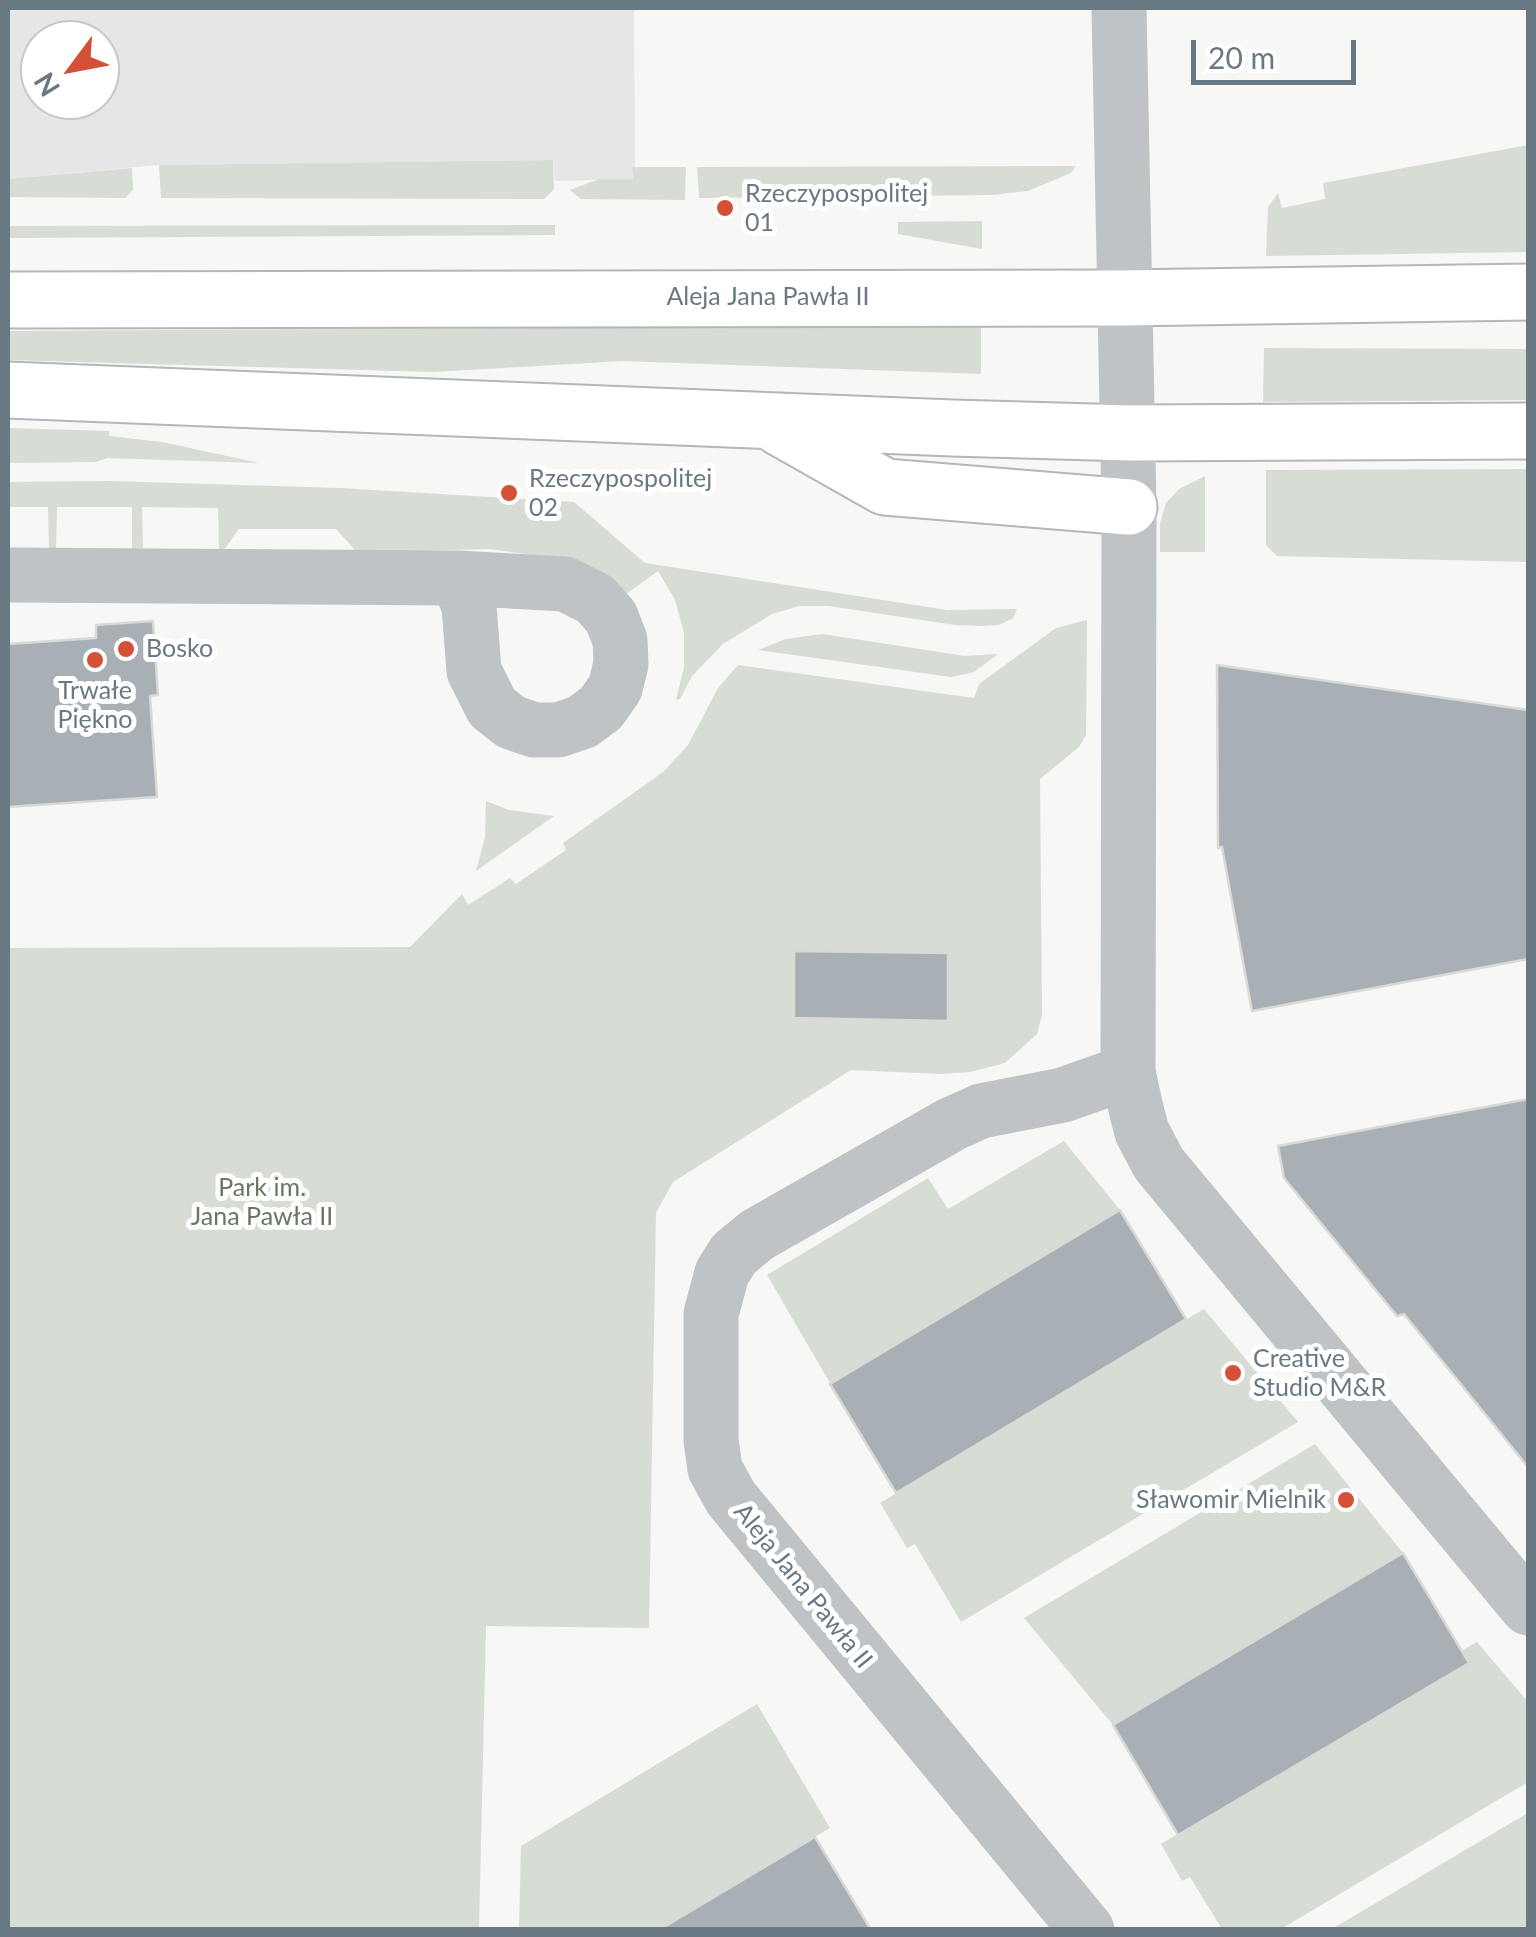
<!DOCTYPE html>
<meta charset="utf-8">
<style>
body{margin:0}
#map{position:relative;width:1536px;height:1937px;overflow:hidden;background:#f7f7f5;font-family:Lato,sans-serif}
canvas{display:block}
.frame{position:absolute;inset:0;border:10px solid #697983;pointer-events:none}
.north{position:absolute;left:20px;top:20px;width:100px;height:100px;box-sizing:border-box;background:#fff;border:2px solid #c3c9cd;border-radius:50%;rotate:238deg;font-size:28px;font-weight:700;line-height:40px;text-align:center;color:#697983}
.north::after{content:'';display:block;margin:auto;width:35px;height:45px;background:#d45138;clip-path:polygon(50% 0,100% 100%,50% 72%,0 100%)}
.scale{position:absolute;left:1191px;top:40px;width:165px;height:45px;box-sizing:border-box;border:5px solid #697983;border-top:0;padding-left:12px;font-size:30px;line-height:35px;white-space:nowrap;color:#697983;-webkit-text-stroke:8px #fff;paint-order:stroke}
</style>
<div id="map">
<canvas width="1536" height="1937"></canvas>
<div class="frame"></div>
<div class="north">N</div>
<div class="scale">20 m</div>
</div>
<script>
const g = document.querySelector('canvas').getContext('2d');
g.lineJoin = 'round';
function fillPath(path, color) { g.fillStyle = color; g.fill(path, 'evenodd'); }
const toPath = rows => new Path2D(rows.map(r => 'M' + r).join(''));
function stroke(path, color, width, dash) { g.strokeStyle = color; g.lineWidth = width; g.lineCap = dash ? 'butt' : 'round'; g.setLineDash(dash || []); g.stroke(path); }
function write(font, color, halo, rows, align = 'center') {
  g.font = font + ' Lato,sans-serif'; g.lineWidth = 10; g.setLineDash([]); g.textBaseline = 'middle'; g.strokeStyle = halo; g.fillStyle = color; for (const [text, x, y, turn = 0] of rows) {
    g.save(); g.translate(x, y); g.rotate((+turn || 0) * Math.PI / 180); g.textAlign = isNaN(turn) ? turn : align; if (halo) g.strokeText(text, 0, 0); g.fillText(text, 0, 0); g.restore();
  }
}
fillPath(toPath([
 [8,8,634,8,635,179,555,181,553,160,159,165,8,179],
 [40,40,100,40,100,100,40,100]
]), '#e5e6e5');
fillPath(toPath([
 [1528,145,1528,252,1266,256,1268,207,1278,193,1282,208,1325,199,1323,183],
 [553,160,554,189,544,199,161,198,159,165],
 [1076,166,1071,173,1028,191,992,195,699,198,697,167],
 [632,167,686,167,685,200,581,199,570,190,599,179,634,179],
 [132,168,133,190,125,198,8,197,8,179],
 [982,221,982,249,898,234,898,222],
 [555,225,555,235,8,238,8,226],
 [981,325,981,374,623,361,434,372,8,360,8,331],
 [1264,348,1528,349,1528,400,1263,402],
 [8,428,109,431,109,436,162,442,259,463,107,458,96,462,8,463],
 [1528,469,1528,562,1277,556,1266,545,1266,470],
 [1205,476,1205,552,1160,552,1160,523,1166,503,1179,489],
 [109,481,340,488,574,502,645,563,947,610,1017,609,1013,618,999,625,981,626,955,625,829,606,799,606,772,614,723,644,692,676,680,699,676,700,684,667,684,633,675,600,658,571,622,597,539,556,490,549,357,552,336,529,239,529,224,550,219,549,218,508,142,507,143,548,132,549,132,507,57,507,56,548,49,548,48,507,8,507,8,482],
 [1087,620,1086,735,1079,747,1040,779,1042,1015,1037,1034,1005,1063,970,1072,940,1074,851,1070,673,1182,656,1213,649,1628,486,1626,479,1929,8,1929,8,948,410,947,462,894,468,905,510,878,516,884,566,850,563,843,663,772,688,745,718,688,738,665,974,698,979,684,1056,628],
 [822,634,965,656,998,654,974,672,951,677,758,650,786,639],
 [486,801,509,810,554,816,476,871,485,837],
 [1064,1141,1120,1210,830,1383,767,1275,928,1178,948,1209],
 [1204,1309,1298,1422,961,1622,915,1544,907,1548,880,1503],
 [1315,1444,1403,1553,1113,1725,1024,1618],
 [1477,1642,1528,1702,1528,1782,1281,1929,1222,1929,1190,1877,1182,1881,1161,1844,1467,1664,1461,1651],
 [757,1704,830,1828,659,1929,519,1930,521,1846],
 [1528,1813,1528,1929,1332,1929,1504,1827]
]), '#d7dcd4');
const building = toPath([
 [153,621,158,695,150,696,157,797,8,807,8,644,96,638,96,625,153,621],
 [1217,665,1528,710,1528,959,1252,1011,1222,847,1218,848,1217,665],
 [794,951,948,953,948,1021,794,1018,794,951],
 [1528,1099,1528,1467,1404,1314,1397,1316,1284,1178,1278,1146,1528,1099],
 [1120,1210,1186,1319,896,1493,830,1384,1120,1210],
 [1403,1553,1469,1663,1178,1835,1113,1725,1403,1553],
 [815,1837,871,1930,659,1930,815,1837]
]);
fillPath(building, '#a9b0b5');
stroke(building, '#d9d9d7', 2.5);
const major = toPath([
 [8,300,1123,298,1528,292],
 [8,390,952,428,1129,433,1528,431],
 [779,427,885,487,1129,507]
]);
stroke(major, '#b2b7ba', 59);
stroke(toPath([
 [1119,8,1129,507,1128,1072,1136,1109,1142,1132,1159,1164,1528,1608],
 [8,575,457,578,565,584,595,599,611,617,620,640,621,664,615,688,601,708,582,722,558,730,534,730,511,722,492,707,474,671,469,606,457,578],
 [1087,1930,731,1498,715,1469,711,1440,711,1314,722,1273,734,1254,757,1235,952,1124,981,1111,1063,1095,1128,1072]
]), '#bfc3c6', 55);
stroke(major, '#fff', 55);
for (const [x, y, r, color] of [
 [725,208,10,"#d45138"],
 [509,493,10,"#d45138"],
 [126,649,10,"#d45138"],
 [95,660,10,"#d45138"],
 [1233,1373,10,"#d45138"],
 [1346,1500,10,"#d45138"]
]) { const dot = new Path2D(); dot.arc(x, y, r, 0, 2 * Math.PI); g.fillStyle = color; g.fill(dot); stroke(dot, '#fff', 4); }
write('25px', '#697983', '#fff', [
 ["Rzeczypospolitej",745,194],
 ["01",745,223],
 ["Rzeczypospolitej",529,479],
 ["02",529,508],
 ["Bosko",146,649],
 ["Trwałe",95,691,"center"],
 ["Piękno",95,720,"center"],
 ["Creative",1253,1359],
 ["Studio M&R",1253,1388],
 ["Sławomir Mielnik",1326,1500,"right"]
], 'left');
write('25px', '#697983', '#fff', [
 ["Aleja Jana Pawła II",768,297],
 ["Aleja Jana Pawła II",803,1586,51]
]);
write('25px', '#687663', '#fff', [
 ["Park im.",262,1188],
 ["Jana Pawła II",262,1217]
]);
</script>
